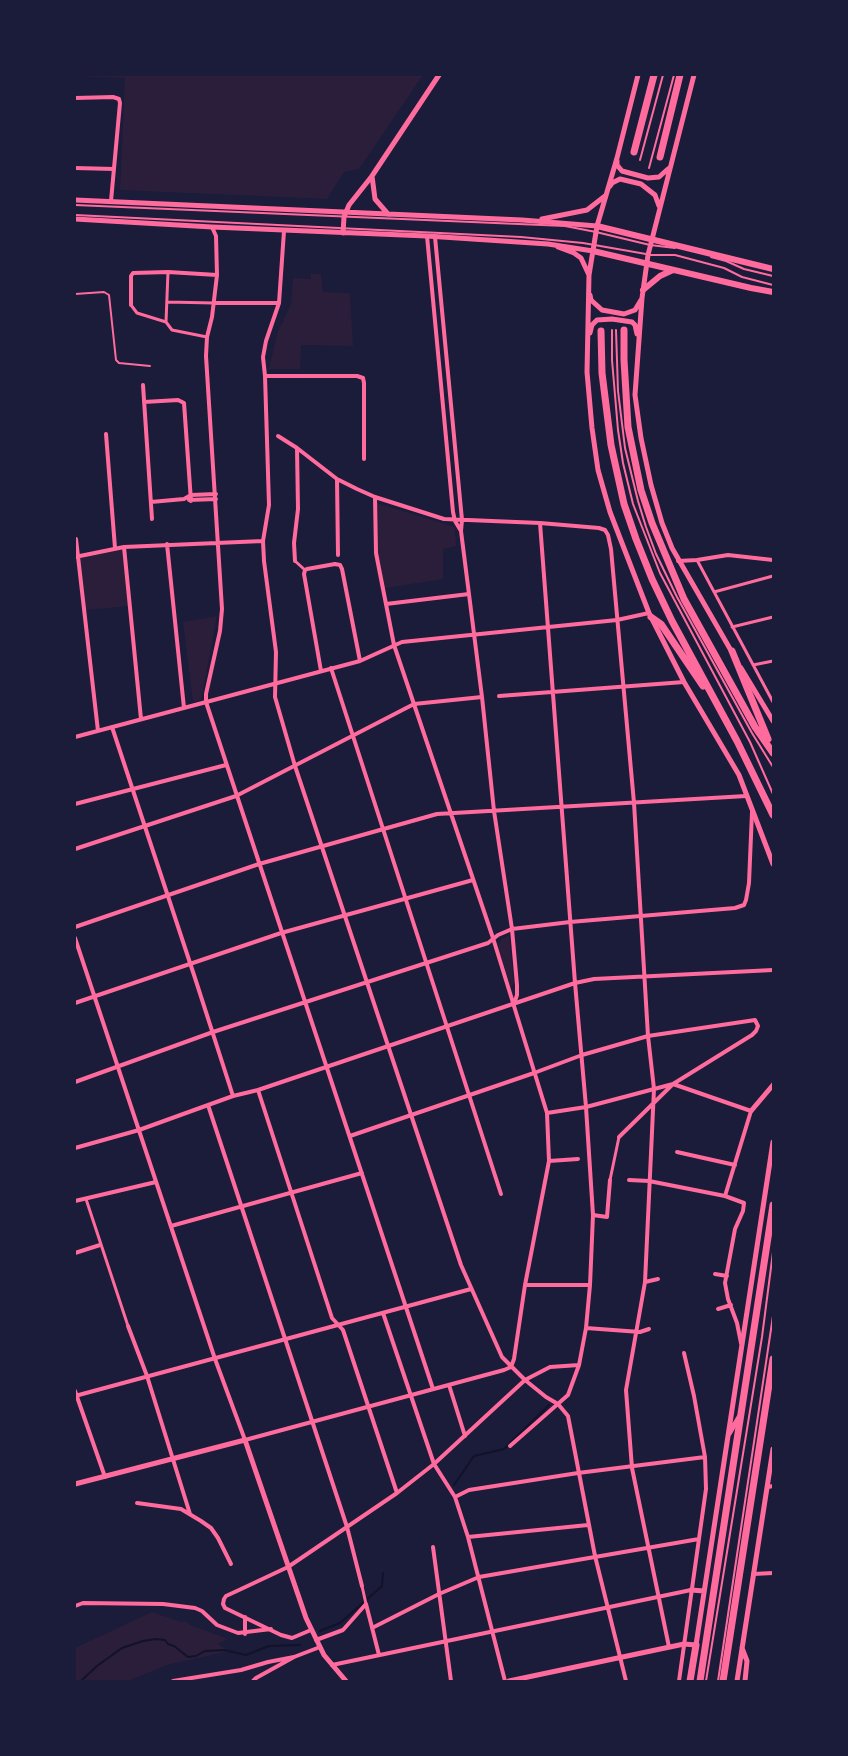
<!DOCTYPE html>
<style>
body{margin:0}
#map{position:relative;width:848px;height:1756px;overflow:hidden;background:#1b1b3a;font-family:"Archivo Narrow",sans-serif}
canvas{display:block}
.frame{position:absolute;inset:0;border:76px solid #1b1b3a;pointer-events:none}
</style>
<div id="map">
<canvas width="848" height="1756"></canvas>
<div class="frame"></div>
</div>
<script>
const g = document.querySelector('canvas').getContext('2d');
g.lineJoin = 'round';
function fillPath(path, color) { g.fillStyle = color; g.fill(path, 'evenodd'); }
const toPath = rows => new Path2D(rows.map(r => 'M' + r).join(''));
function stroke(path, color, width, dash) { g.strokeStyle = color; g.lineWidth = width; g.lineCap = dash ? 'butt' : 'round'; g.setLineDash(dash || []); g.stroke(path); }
fillPath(toPath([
 [75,75,423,75,359,169,344,172,327,199,120,190,125,78,75,76],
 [311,274,321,274,323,292,350,293,353,346,301,345,300,369,269,369,277,334,291,304,293,278,311,279],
 [373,502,455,527,456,546,443,549,443,579,380,589,375,561],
 [123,547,129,606,85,610,79,557],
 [217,616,201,700,193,702,183,622],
 [509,935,514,983,511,988,498,946,502,939],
 [152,1612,181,1622,184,1621,193,1626,228,1639,218,1644,229,1651,167,1665,128,1681,75,1681,75,1648]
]), '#2a1e3b');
stroke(toPath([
 [454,1485,474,1456,504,1449,549,1405],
 [320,1631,340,1623,382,1586,383,1573],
 [81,1681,97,1666,122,1648,143,1641,156,1639,165,1640,168,1644,174,1646,188,1657,196,1656,205,1651,224,1650,246,1655,269,1646,300,1645]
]), '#12122b', 2);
stroke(toPath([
 [640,160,663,75],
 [649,168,674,75],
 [75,205,565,226,596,232,650,245,675,248],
 [75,215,521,237,583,243,646,254],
 [650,255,675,255,724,268,742,277,773,285],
 [711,257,726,261,744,269,773,276],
 [75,294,104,292,109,295,116,360,119,363,150,366],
 [612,330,612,360,618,430,623,463,633,504,660,573,750,742,773,794],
 [616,330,618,391,625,448,638,501,646,527,656,554,677,597,752,733,773,767],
 [706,1681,762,1337,773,1252],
 [718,1681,773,1316]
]), '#ff6b9d', 2);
stroke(toPath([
 [167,302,214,303],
 [131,305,137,313,166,322,172,330,207,337],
 [166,322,168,272],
 [697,560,773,702],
 [295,561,305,570],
 [714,592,773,576],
 [732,627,773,617],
 [753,665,773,661],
 [610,1180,619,1137],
 [86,1199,128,1326],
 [362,1586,366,1604]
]), '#ff6b9d', 3);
stroke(toPath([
 [75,98,113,97,119,99,120,103,111,201],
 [75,168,114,169],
 [212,227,216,236,217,275,212,317,207,337,206,356,222,609,220,631,206,694,206,702,433,1389],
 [284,231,279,303,266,341,263,357,265,376,269,505,263,541,264,561,276,652,275,697,295,766,461,1265,502,1357,525,1380,546,1397,558,1404,568,1416,595,1556,626,1681],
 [427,236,453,512,455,521,461,531],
 [435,237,462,520,461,531,482,697,494,811,512,929,517,985,517,995,514,1004],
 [214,303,279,303],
 [131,305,131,276,133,273,168,272,217,275],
 [265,376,357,376,363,378,364,383,364,459],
 [143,385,152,519],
 [144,402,178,400,184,403,191,501],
 [106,434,115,548],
 [278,436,297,448,337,479,357,489,375,497,444,519,540,523,599,528,605,530,608,535,611,549,634,803,648,1036,654,1089,645,1282,626,1390,632,1468,669,1647],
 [337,479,338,555],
 [189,500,216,499],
 [151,502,184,499,191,495,216,494],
 [76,539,98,731],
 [167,544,184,708],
 [124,547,141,719],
 [75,557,124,547,263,541],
 [295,561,294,543,298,509,297,448],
 [678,561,697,560,728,555,773,560],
 [386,604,469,594],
 [331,668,501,1194],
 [321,671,304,574,305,570,307,569,335,564,340,565,342,569,360,661],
 [499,696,684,682],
 [112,727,195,978,233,1096],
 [75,737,360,661,402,642,617,620,649,613],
 [75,804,226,765],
 [75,849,236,796,414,704,482,697],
 [75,927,259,864,437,814,746,796],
 [75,938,215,1359,245,1440,504,1370,511,1367,514,1359,525,1285,549,1161,547,1113,493,938,394,645,376,553,375,497],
 [75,1003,281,933,473,880],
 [75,1082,213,1032,488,943,498,935,512,929,570,922,735,908,744,905,746,900,749,883,752,812],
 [258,1090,332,1318,343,1330,397,1493],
 [208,1105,347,1527,362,1586],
 [547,1113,586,1107,673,1084,751,1111,725,1196],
 [350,1136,534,1073,582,1055,648,1036,755,1020,758,1026,756,1031,752,1035,673,1084,619,1137],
 [75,1148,139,1130,233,1096,258,1090,575,983,594,979,773,970],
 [677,1152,735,1165],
 [549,1161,578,1159],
 [629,1180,649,1181,725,1196,744,1203,743,1211,735,1229,725,1283,728,1299,737,1323,741,1343],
 [75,1201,156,1182],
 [593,1215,607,1217,610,1180],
 [171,1226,362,1173],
 [75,1253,100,1245],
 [715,1274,727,1276],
 [645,1282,658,1279],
 [525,1285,590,1285],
 [718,1309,731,1305],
 [383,1313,434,1464,455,1497,468,1537,505,1681],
 [128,1326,147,1376,190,1514],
 [586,1328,640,1332,649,1329],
 [449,1385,465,1436],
 [75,1391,105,1477],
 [75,1396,471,1289],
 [510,1446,568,1395,579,1365,586,1328,590,1285,593,1215,586,1107,575,983,540,523],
 [768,1487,773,1486],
 [455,1497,469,1490,578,1473,705,1457],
 [137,1503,181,1509,201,1521,211,1528,218,1538,231,1564],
 [468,1537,588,1525],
 [433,1547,451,1681],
 [753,1574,773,1573],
 [366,1604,379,1655],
 [75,1606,83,1603,163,1604,195,1608,202,1611,217,1625,238,1633,271,1629],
 [245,1617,245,1634],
 [372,1628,439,1594,479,1577,699,1539],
 [311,1630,292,1638,281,1635,225,1608,223,1604,224,1599,226,1596,239,1590,288,1567,397,1493,434,1464,525,1380,550,1367,579,1365],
 [316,1640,343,1630,366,1604],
 [332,1665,691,1590],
 [173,1681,241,1670,268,1662,294,1657],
 [253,1681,256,1678,294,1657,320,1647],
 [679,1681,706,1489,705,1457,694,1396,684,1353]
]), '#ff6b9d', 4);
stroke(toPath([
 [638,75,617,158,597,226,589,275,587,372,592,428,598,470,610,512,649,613,684,682,739,775,773,864],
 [694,75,648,255,642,298,635,395,641,438,651,485,662,523,672,548,733,654],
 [617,161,617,165,622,171,648,178,659,177,668,169],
 [372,176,375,199,388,214],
 [610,186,612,183,620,179,641,184,655,195,659,206],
 [75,200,522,220,597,226],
 [75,219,212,227,427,236,548,244,593,251],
 [542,219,587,210,605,196],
 [343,233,344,217,349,205,372,176,439,75],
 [558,247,574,253,581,258,589,275],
 [590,295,591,300,602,310,624,314,635,310,641,300],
 [590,333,592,325,597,320,612,319,632,322,635,325,637,334],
 [741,668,773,721],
 [751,1111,773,1085],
 [729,1434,739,1417],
 [75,1484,245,1440,306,1618,324,1655,346,1681],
 [691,1590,704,1591],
 [742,1648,747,1661,745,1681],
 [509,1681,684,1644,696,1645,773,1142],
 [737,1681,773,1449]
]), '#ff6b9d', 5);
stroke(toPath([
 [597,226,773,269],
 [593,251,751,288,773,292],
 [643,290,660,276,673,270]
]), '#ff6b9d', 6);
stroke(toPath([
 [634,152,654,75],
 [660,157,680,75],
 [624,330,624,360,628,427,641,490,652,523,684,599,755,727,773,753],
 [601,331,602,373,611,445,624,504,636,539,652,579,672,621,737,741,773,815],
 [651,617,661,624,703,686],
 [732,651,768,739],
 [690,1681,696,1645],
 [700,1681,773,1205],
 [723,1681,773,1359]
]), '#ff6b9d', 7);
</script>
